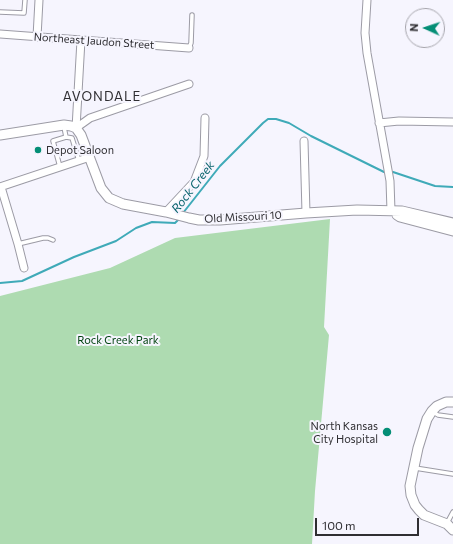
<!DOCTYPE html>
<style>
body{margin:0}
#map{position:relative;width:453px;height:544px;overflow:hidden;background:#f6f5fe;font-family:Commissioner,sans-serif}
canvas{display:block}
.north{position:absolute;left:405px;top:8px;width:40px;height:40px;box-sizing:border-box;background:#f6f5fe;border:1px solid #a6a5ac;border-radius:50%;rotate:273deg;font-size:11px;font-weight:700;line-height:16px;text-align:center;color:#2f2e32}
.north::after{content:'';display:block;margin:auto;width:14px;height:18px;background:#048e76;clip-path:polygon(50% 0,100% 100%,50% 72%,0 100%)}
.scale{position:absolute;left:315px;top:518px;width:104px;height:18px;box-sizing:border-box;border:2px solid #2f2e32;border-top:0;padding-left:5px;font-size:12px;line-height:14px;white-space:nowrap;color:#2f2e32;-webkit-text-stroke:3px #f6f5fe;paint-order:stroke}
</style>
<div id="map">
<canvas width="453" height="544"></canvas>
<div class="north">N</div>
<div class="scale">100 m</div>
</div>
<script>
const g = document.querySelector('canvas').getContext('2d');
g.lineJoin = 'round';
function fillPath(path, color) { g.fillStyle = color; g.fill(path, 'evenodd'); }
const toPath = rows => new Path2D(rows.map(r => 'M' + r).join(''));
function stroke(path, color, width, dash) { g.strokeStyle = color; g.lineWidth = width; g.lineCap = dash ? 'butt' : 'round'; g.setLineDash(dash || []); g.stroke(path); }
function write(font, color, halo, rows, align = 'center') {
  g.font = font + ' Commissioner,sans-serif'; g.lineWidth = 4; g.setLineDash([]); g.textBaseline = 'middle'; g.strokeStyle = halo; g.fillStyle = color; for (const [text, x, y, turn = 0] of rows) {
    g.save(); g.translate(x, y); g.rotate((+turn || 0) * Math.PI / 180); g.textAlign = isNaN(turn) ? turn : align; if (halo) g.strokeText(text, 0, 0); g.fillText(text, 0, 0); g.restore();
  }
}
fillPath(toPath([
 [330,219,324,327,329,335,315,491,312,544,0,544,0,296,110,268,175,238]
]), '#aedbb1');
stroke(toPath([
 [393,172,435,186,453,187],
 [183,213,220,166,263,123,268,119,276,119,289,123,311,136,384,172],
 [0,283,22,281,74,257,116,241,136,228,152,222,175,223,179,219]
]), '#3faab8', 2);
const lane = toPath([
 [0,12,24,13,25,0],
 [189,48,191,43,192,15],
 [66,137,72,138,79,161],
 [60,167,53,141,66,137,64,127],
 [18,244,43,238,48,238,53,240],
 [433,412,438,415,453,417],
 [415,468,453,474],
 [447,523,453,512]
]);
const street = toPath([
 [367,0,365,33,367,53,390,181,391,211],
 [0,34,189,48],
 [37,37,39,0],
 [379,123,399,121,453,122],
 [76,128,90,118,189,84],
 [76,128,81,40],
 [304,141,306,213],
 [0,187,90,157],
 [1,187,18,244,24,268],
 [166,212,194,182,204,156,205,118]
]);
const secondary = toPath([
 [0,135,64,125,71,126,76,128,81,135,101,188,109,198,123,204,166,212,189,218,199,220,220,220,306,213,357,210,402,211,453,223],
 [397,215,400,217,453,231],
 [453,402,446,402,437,406,432,411,427,419,418,448,410,486,411,495,415,505,419,510,424,515,447,524,453,530]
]);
stroke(lane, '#9c9ba5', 5.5);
stroke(street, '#9c9ba5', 9);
stroke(secondary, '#9c9ba5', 11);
stroke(lane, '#fff', 3.5);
stroke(street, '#fff', 7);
stroke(secondary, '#fff', 9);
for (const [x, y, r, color] of [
 [38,150,4,"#048e76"],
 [387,432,5,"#048e76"]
]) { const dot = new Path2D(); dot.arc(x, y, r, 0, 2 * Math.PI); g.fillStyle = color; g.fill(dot); stroke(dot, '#f6f5fe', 1.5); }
write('11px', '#2f2e32', '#f6f5fe', [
 ["Northeast Jaudon Street",94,41,4],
 ["Old Missouri 10",243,217,-3]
]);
write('11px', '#2f2e32', '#f6f5fe', [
 ["Depot Saloon",46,150],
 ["North Kansas",378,426,"right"],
 ["City Hospital",378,439,"right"]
], 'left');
write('11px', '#004310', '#f6f5fe', [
 ["Rock Creek Park",118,340]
]);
write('italic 12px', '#09646d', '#f6f5fe', [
 ["Rock Creek",193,187,-52]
]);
g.letterSpacing = '1px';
write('13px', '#2f2e32', '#f6f5fe', [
 ["AVONDALE",102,97]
]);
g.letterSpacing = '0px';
</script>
